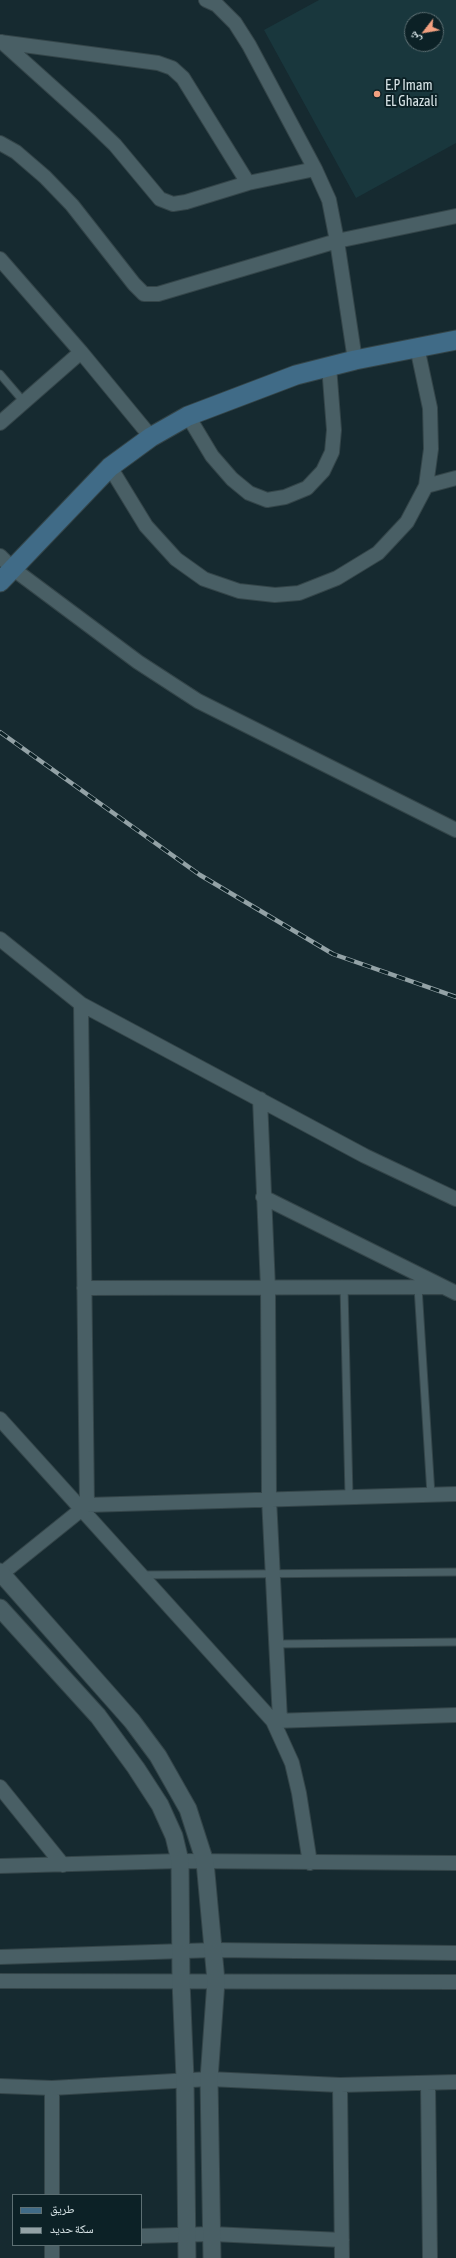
<!DOCTYPE html>
<meta charset="utf-8">
<style>
body{margin:0}
#map{position:relative;width:456px;height:2258px;overflow:hidden;background:#162a30;font-family:"Asap Condensed","Noto Naskh Arabic",sans-serif}
canvas{display:block}
.legend{position:absolute;left:12px;top:2194px;width:130px;height:52px;box-sizing:border-box;background:#0c2126;border:1px solid #5d6f73;margin:0;padding:5px 7px;list-style:none;font-size:12px;color:#d7e3e6}
.legend li{display:flex;align-items:center;gap:8px;height:20px}
.legend b{width:20px;border:1px solid #5d6f73}
.north{position:absolute;left:404px;top:12px;width:40px;height:40px;box-sizing:border-box;background:#0c2126;border:1px solid #5d6f73;border-radius:50%;rotate:239deg;font-size:11px;font-weight:700;line-height:16px;text-align:center;color:#d7e3e6}
.north::after{content:'';display:block;margin:auto;width:14px;height:18px;background:#f2a080;clip-path:polygon(50% 0,100% 100%,50% 72%,0 100%)}
</style>
<div id="map">
<canvas width="456" height="2258"></canvas>
<ul class="legend">
<li><b style="height:5px;background:#406b87"></b>طريق</li>
<li><b style="height:5px;background:#93a2a6"></b>سكة حديد</li>
</ul>
<div class="north">ش</div>
</div>
<script>
const g = document.querySelector('canvas').getContext('2d');
g.lineJoin = 'round';
function fillPath(path, color) { g.fillStyle = color; g.fill(path, 'evenodd'); }
const toPath = rows => new Path2D(rows.map(r => 'M' + r).join(''));
function stroke(path, color, width, dash) { g.strokeStyle = color; g.lineWidth = width; g.lineCap = dash ? 'butt' : 'round'; g.setLineDash(dash || []); g.stroke(path); }
function write(font, color, halo, rows, align = 'center') {
  g.font = font + ' "Asap Condensed",sans-serif'; g.lineWidth = 4; g.setLineDash([]); g.textBaseline = 'middle'; g.strokeStyle = halo; g.fillStyle = color; for (const [text, x, y, turn = 0] of rows) {
    g.save(); g.translate(x, y); g.rotate((+turn || 0) * Math.PI / 180); g.textAlign = isNaN(turn) ? turn : align; if (halo) g.strokeText(text, 0, 0); g.fillText(text, 0, 0); g.restore();
  }
}
fillPath(toPath([
 [319,0,456,0,456,143,356,198,264,30],
 [412,20,436,20,436,44,412,44]
]), '#19373d');
const service = toPath([
 [0,374,24,402],
 [344,1287,349,1496],
 [418,1287,431,1495],
 [140,1575,456,1572],
 [276,1644,456,1642]
]);
const minor = toPath([
 [206,0,217,5,235,23,249,45,315,169,329,200,337,241,355,360],
 [0,42,158,63,172,68,183,78,248,183,186,202,173,204,160,199,115,145,91,122,2,42],
 [0,143,16,152,45,177,72,205,134,284,144,294,158,294,337,241,456,216],
 [248,183,315,169],
 [0,259,81,352,151,437],
 [188,416,212,456,232,479,249,493,267,500,285,497,307,488,323,471,332,452,334,430,329,366],
 [0,423,81,352],
 [110,467,146,526,176,559,204,579,239,591,275,595,299,593,337,578,378,553,407,522,426,486,431,449,430,408,417,347],
 [426,486,456,478],
 [0,556,12,568,138,662,198,701,456,830],
 [0,939,81,1004,365,1156,456,1199],
 [260,1099,268,1288,269,1498,280,1720],
 [263,1197,456,1293],
 [84,1288,442,1287],
 [0,1419,273,1721,456,1715],
 [87,1505,456,1494],
 [0,1575,87,1505,81,1004],
 [273,1721,292,1763,299,1793,310,1863],
 [0,1787,63,1865],
 [0,1866,180,1861,456,1863],
 [0,1957,215,1950,456,1953],
 [0,1981,456,1982],
 [428,2083,430,2258],
 [340,2085,342,2258],
 [0,2086,52,2088,209,2079,340,2085,456,2082],
 [52,2195,52,2088],
 [141,2236,212,2234,342,2240],
 [52,2245,52,2258]
]);
const tertiary = toPath([
 [0,1572,132,1721,158,1756,188,1809,205,1862,216,1981,209,2079,212,2258],
 [0,1608,98,1716,136,1768,160,1805,174,1836,180,1861,181,1981,185,2079,187,2258]
]);
const secondary = toPath([
 [0,582,110,467,151,437,188,416,296,375,355,360,456,340]
]);
stroke(service, '#344549', 9);
stroke(minor, '#344549', 16);
stroke(tertiary, '#344549', 19);
stroke(secondary, '#344549', 21);
stroke(service, '#495f65', 7);
stroke(minor, '#495f65', 14);
stroke(tertiary, '#495f65', 17);
stroke(secondary, '#406b87', 19);
const rail = toPath([
 [0,732,200,875,333,954,456,997]
]);
stroke(rail, '#93a2a6', 4.5);
stroke(rail, '#0c2126', 3, [9]);
for (const [x, y, r, color] of [
 [377,94,4,"#f2a080"]
]) { const dot = new Path2D(); dot.arc(x, y, r, 0, 2 * Math.PI); g.fillStyle = color; g.fill(dot); stroke(dot, '#0c2126', 1.5); }
write('14px', '#d7e3e6', '#0c2126', [
 ["E.P Imam",385,86],
 ["EL Ghazali",385,102]
], 'left');
</script>
